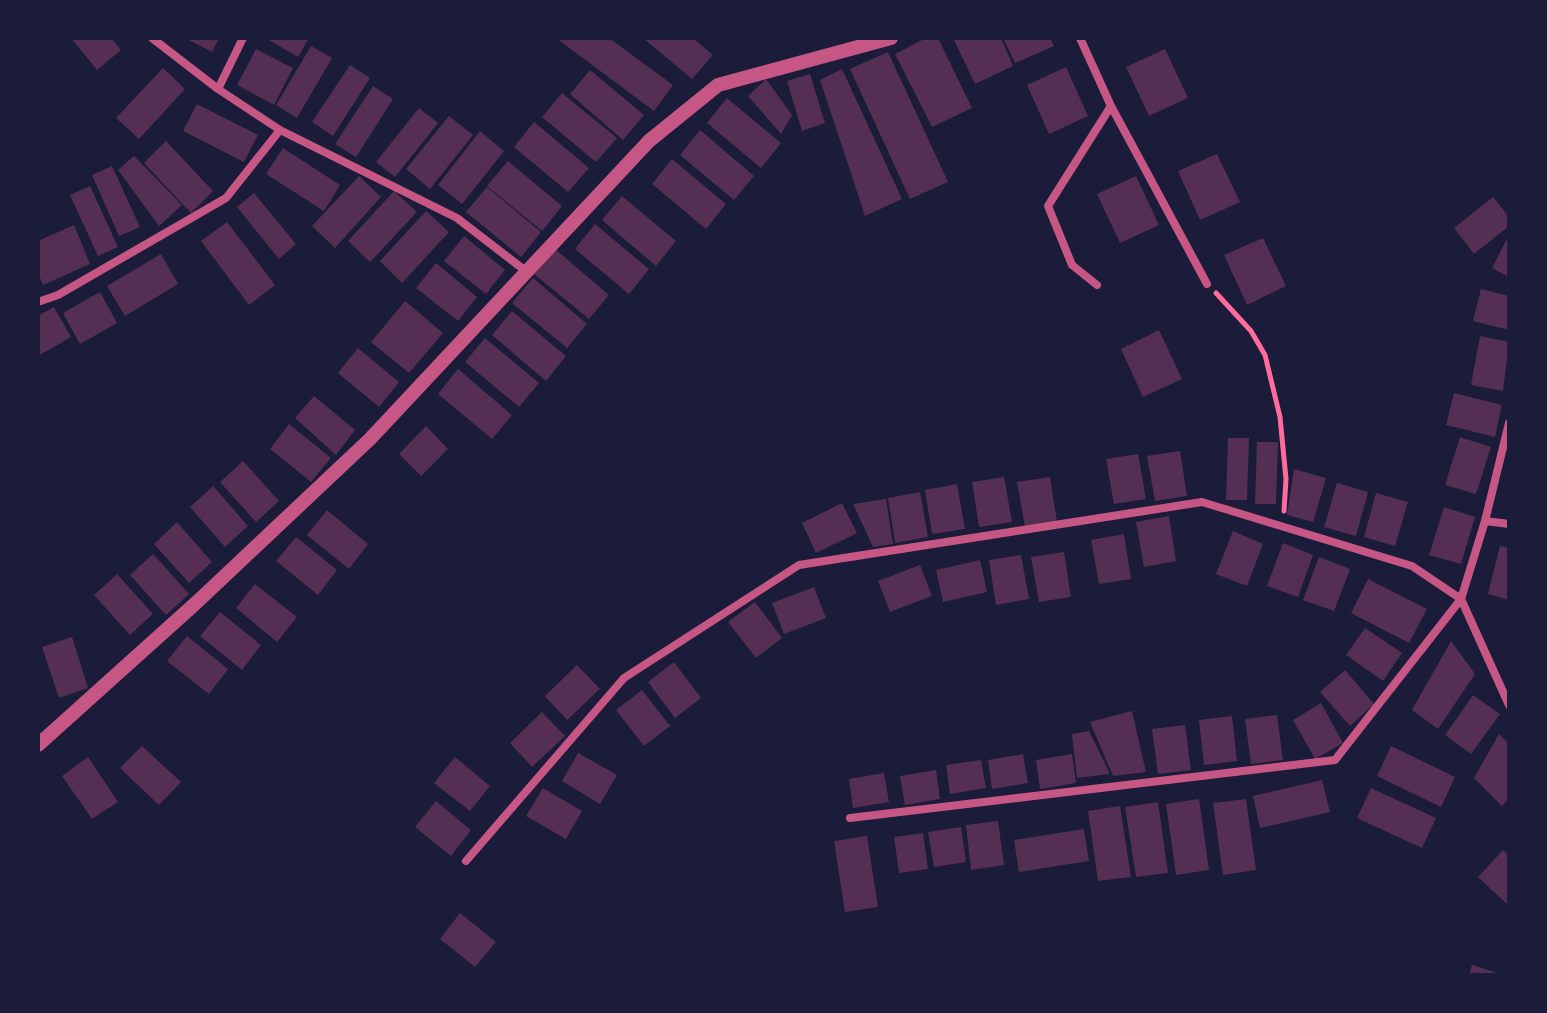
<!DOCTYPE html>
<style>
body{margin:0}
#map{position:relative;width:1547px;height:1013px;overflow:hidden;background:#1b1b3a;font-family:Mulish,sans-serif}
canvas{display:block}
.frame{position:absolute;inset:0;border:40px solid #1b1b3a;pointer-events:none}
</style>
<div id="map">
<canvas width="1547" height="1013"></canvas>
<div class="frame"></div>
</div>
<script>
const g = document.querySelector('canvas').getContext('2d');
g.lineJoin = 'round';
function fillPath(path, color) { g.fillStyle = color; g.fill(path, 'evenodd'); }
const toPath = rows => new Path2D(rows.map(r => 'M' + r).join(''));
function stroke(path, color, width, dash) { g.strokeStyle = color; g.lineWidth = width; g.lineCap = dash ? 'butt' : 'round'; g.setLineDash(dash || []); g.stroke(path); }
fillPath(toPath([
 [71,38,111,38,121,50,97,70],
 [185,38,219,38,212,52],
 [265,38,309,38,298,57],
 [556,38,609,38,673,85,654,111],
 [643,38,693,38,713,55,692,79],
 [926,38,938,38,972,108,932,127,895,54],
 [953,38,1001,38,1013,66,975,84],
 [1003,38,1050,38,1054,46,1015,63],
 [311,46,332,58,297,118,276,105],
 [256,49,293,68,274,105,237,85],
 [1165,49,1188,98,1149,116,1126,67],
 [888,52,948,182,910,199,850,69],
 [350,65,370,78,333,136,312,122],
 [1066,67,1088,116,1049,134,1027,85],
 [163,68,185,89,139,139,116,118],
 [842,69,902,199,865,216,820,80],
 [590,70,644,115,623,140,570,94],
 [810,74,825,123,802,131,787,81],
 [766,79,792,115,781,134,748,96],
 [373,86,393,99,356,157,335,144],
 [562,93,617,138,596,162,542,117],
 [727,98,781,143,761,168,707,123],
 [197,104,258,135,244,162,183,131],
 [419,108,438,123,395,177,376,162],
 [449,116,473,135,430,189,406,169],
 [534,122,589,168,568,192,514,147],
 [700,130,754,176,734,200,680,155],
 [480,131,504,151,462,204,438,185],
 [166,141,213,191,191,213,144,163],
 [283,148,340,185,324,211,266,174],
 [1217,154,1240,202,1200,220,1178,171],
 [134,156,182,205,159,226,118,170],
 [672,159,726,204,706,229,652,184],
 [508,161,562,206,542,231,487,186],
 [112,166,140,227,119,236,92,175],
 [359,176,381,197,335,248,312,226],
 [1136,176,1159,225,1120,243,1097,194],
 [90,186,118,247,98,256,70,195],
 [487,187,541,232,521,257,466,212],
 [394,191,417,212,370,262,348,241],
 [254,193,296,244,279,259,237,207],
 [622,196,676,241,656,266,602,220],
 [1493,197,1509,217,1509,226,1474,254,1454,228],
 [426,211,449,232,402,283,380,261],
 [227,222,275,285,249,305,201,241],
 [595,224,649,269,629,294,575,249],
 [74,225,90,264,43,285,38,273,38,241],
 [1509,235,1509,277,1492,268],
 [464,236,505,270,486,294,444,261],
 [1263,238,1286,286,1247,305,1224,255],
 [555,249,609,295,589,319,534,274],
 [161,254,178,284,125,316,107,286],
 [436,263,477,297,458,321,416,288],
 [533,278,587,324,567,348,512,303],
 [1481,289,1509,296,1509,330,1473,321],
 [100,292,117,323,80,344,63,313],
 [405,301,443,333,409,373,371,342],
 [54,307,71,337,38,356,38,316],
 [512,311,566,356,546,381,492,335],
 [1159,330,1182,379,1143,397,1121,349],
 [1480,336,1509,342,1503,391,1471,385],
 [485,338,539,383,519,407,465,362],
 [358,348,399,382,379,407,338,373],
 [458,369,512,415,492,439,438,394],
 [1454,393,1502,405,1495,437,1446,425],
 [314,396,355,430,336,455,295,418],
 [289,424,331,458,311,482,270,449],
 [426,426,448,449,421,476,399,454],
 [1460,437,1491,447,1476,494,1445,485],
 [1228,438,1249,438,1247,500,1226,500],
 [1257,442,1278,442,1276,504,1255,504],
 [1180,451,1187,496,1155,501,1147,456],
 [1138,454,1146,499,1114,504,1106,459],
 [243,461,279,501,256,522,220,482],
 [1294,469,1326,478,1313,522,1287,515],
 [1004,477,1012,522,979,527,972,482],
 [1050,477,1057,522,1025,527,1017,482],
 [1337,483,1368,492,1356,536,1324,527],
 [957,484,965,529,932,534,925,490],
 [213,486,248,526,225,547,190,507],
 [920,492,928,537,895,543,888,498],
 [1376,493,1408,502,1395,546,1364,537],
 [886,499,893,544,873,547,853,504],
 [842,503,857,533,816,553,802,523],
 [1444,507,1475,517,1461,564,1429,555],
 [327,510,368,544,349,569,307,535],
 [1169,516,1176,561,1144,567,1136,522],
 [177,522,212,562,189,583,154,544],
 [1233,531,1263,544,1247,586,1216,574],
 [1124,534,1131,579,1099,584,1091,540],
 [296,537,337,570,318,595,276,561],
 [1283,543,1313,555,1298,597,1267,586],
 [1500,546,1509,548,1509,600,1488,594],
 [1064,552,1071,597,1039,602,1031,557],
 [153,554,189,594,166,615,130,575],
 [1021,555,1029,599,996,605,989,560],
 [1319,557,1350,569,1334,611,1303,600],
 [980,560,987,592,943,602,936,570],
 [920,565,932,596,890,612,878,581],
 [117,574,153,614,130,635,94,595],
 [1368,579,1427,609,1409,643,1351,613],
 [255,584,297,617,277,642,236,608],
 [814,587,826,618,784,634,772,603],
 [755,602,782,638,756,658,728,622],
 [220,612,261,645,242,670,200,636],
 [1365,628,1402,653,1383,681,1346,655],
 [187,636,228,669,209,694,167,661],
 [72,637,88,688,59,698,42,647],
 [1451,641,1475,674,1438,729,1412,710],
 [674,662,701,698,675,718,648,682],
 [577,665,600,689,567,720,545,696],
 [1345,670,1374,704,1350,726,1320,692],
 [642,690,670,726,644,746,616,710],
 [1473,695,1500,714,1471,754,1445,735],
 [1321,703,1343,743,1315,759,1293,720],
 [1132,711,1146,772,1113,776,1090,722],
 [542,712,565,736,532,767,510,743],
 [1277,715,1283,760,1251,764,1245,719],
 [1232,716,1237,761,1204,765,1199,720],
 [1185,725,1191,770,1158,774,1152,729],
 [1089,731,1110,774,1077,778,1072,734],
 [1499,734,1509,744,1509,798,1502,806,1474,778],
 [142,746,181,782,159,805,120,768],
 [1391,746,1455,777,1441,807,1377,776],
 [578,753,617,775,600,804,562,781],
 [1023,754,1028,783,992,789,988,760],
 [1072,754,1076,783,1040,789,1036,760],
 [88,757,118,802,92,819,62,776],
 [455,757,490,786,470,811,434,783],
 [981,760,986,788,950,794,946,765],
 [936,770,940,799,905,805,900,776],
 [884,773,889,802,853,808,849,779],
 [1322,780,1330,812,1260,828,1253,796],
 [543,788,582,811,566,839,526,816],
 [1371,788,1436,818,1422,848,1357,818],
 [1199,799,1209,870,1176,875,1166,804],
 [1246,799,1256,870,1223,875,1213,803],
 [436,801,471,830,451,856,415,827],
 [1158,802,1168,873,1136,877,1125,807],
 [1120,806,1131,877,1098,881,1088,811],
 [998,821,1004,865,971,870,966,825],
 [961,827,966,862,934,867,928,832],
 [1084,829,1089,861,1019,872,1014,840],
 [923,833,928,869,899,873,894,837],
 [867,836,878,907,845,912,834,841],
 [1503,850,1509,856,1509,906,1478,877],
 [460,913,496,942,475,967,440,939],
 [1472,965,1500,974,1500,975,1469,975]
]), '#542f53');
stroke(toPath([
 [1216,293,1251,331,1265,355,1280,417,1286,479,1284,511]
]), '#ff6b9d', 5);
stroke(toPath([
 [152,38,218,89,280,130,457,218,527,272],
 [1080,38,1111,106,1207,284],
 [218,89,243,38],
 [1097,285,1072,265,1048,206,1111,106],
 [38,302,58,295,226,198,280,130],
 [1485,521,1509,524],
 [1461,599,1509,705],
 [850,818,1335,760,1461,599,1485,521,1509,423],
 [466,861,624,678,799,565,1202,502,1412,566,1461,599]
]), '#c65784', 8);
stroke(toPath([
 [38,745,197,602,370,439,649,141,718,85,891,38]
]), '#c65784', 14);
</script>
